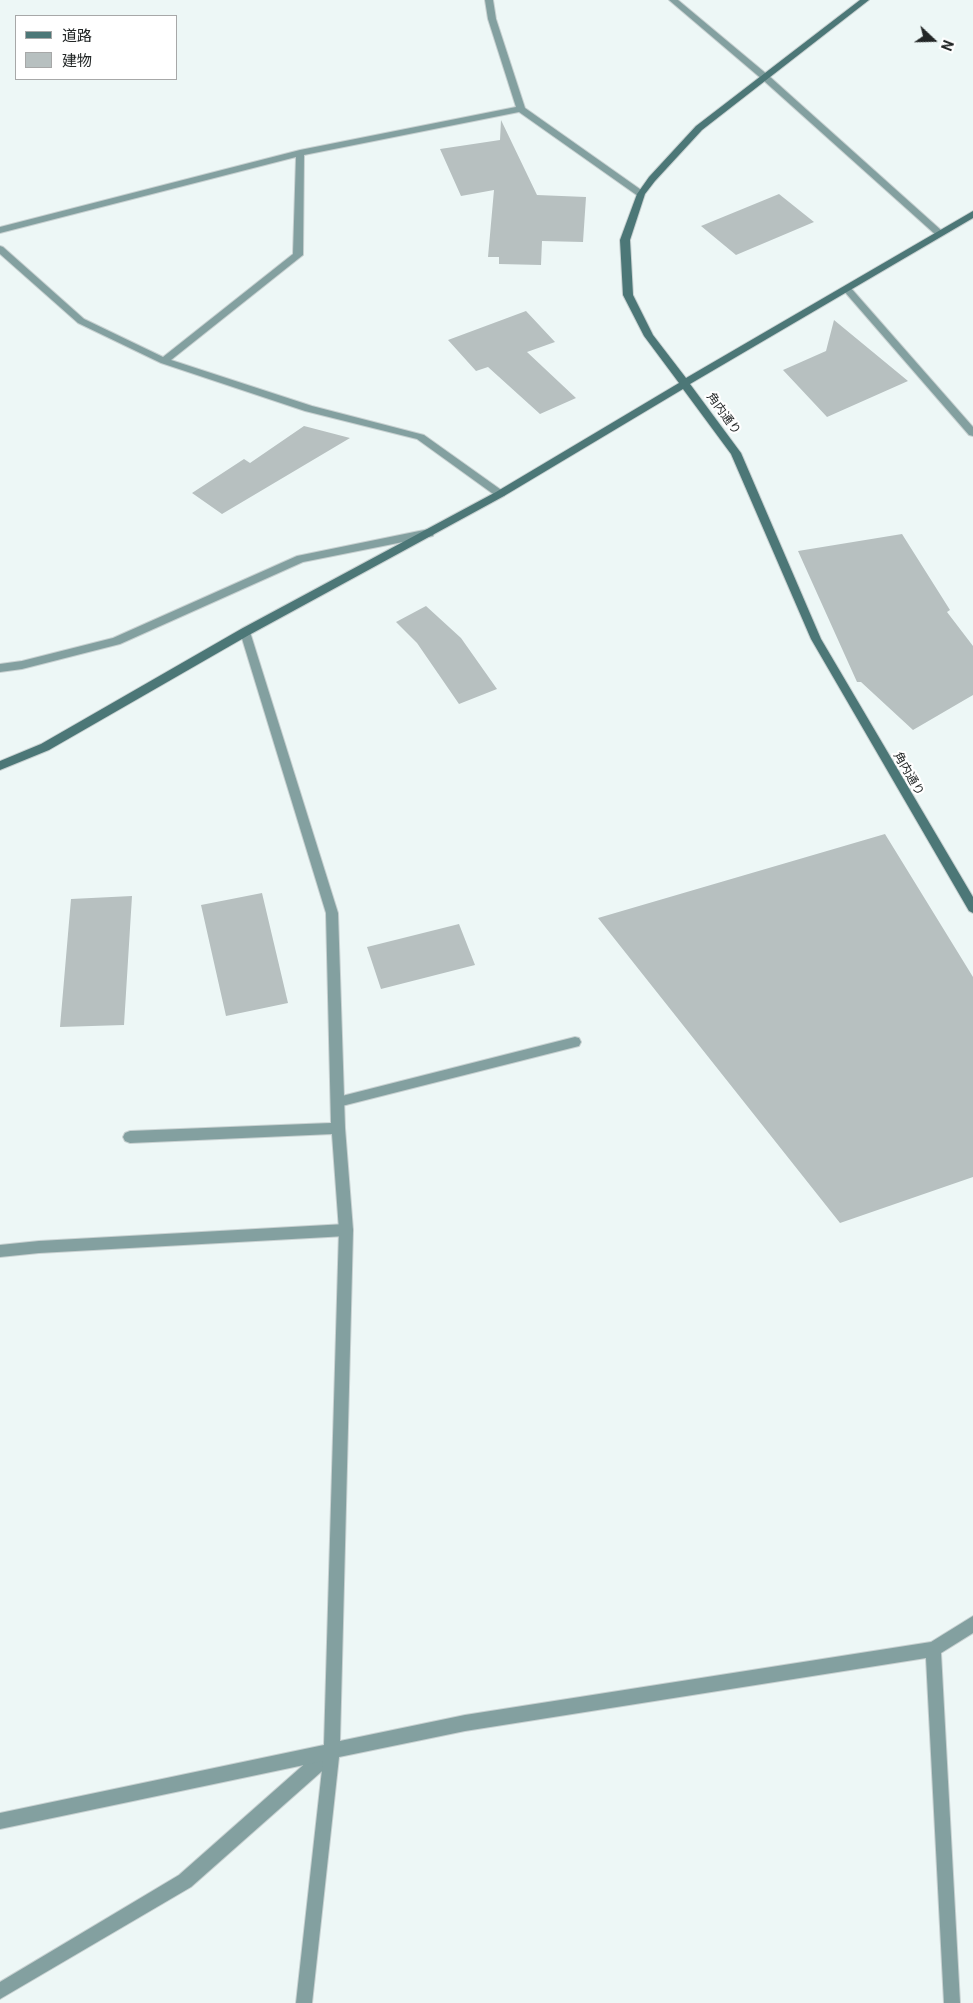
<!DOCTYPE html>
<meta charset="utf-8">
<style>
body{margin:0}
#map{position:relative;width:973px;height:2003px;overflow:hidden;background:#edf7f6;font-family:Roboto,"Noto Sans JP",sans-serif}
canvas{display:block}
.legend{position:absolute;left:15px;top:15px;width:162px;height:65px;box-sizing:border-box;background:#fff;border:1px solid #a7a8a8;margin:0;padding:6px 9px;list-style:none;font-size:15px;color:#222626}
.legend li{display:flex;align-items:center;gap:10px;height:25px}
.legend b{width:25px;border:1px solid #a7a8a8}
.north{position:absolute;left:908px;top:15px;width:50px;height:50px;-webkit-text-stroke:4px #fff;paint-order:stroke;rotate:111deg;font-size:14px;font-weight:700;line-height:20px;text-align:center;color:#222626}
.north::after{content:'';display:block;margin:auto;width:18px;height:22px;background:#222626;clip-path:polygon(50% 0,100% 100%,50% 72%,0 100%)}
</style>
<div id="map">
<canvas width="973" height="2003"></canvas>
<ul class="legend">
<li><b style="height:6px;background:#4c7777"></b>道路</li>
<li><b style="height:14px;background:#b7c0c0"></b>建物</li>
</ul>
<div class="north">N</div>
</div>
<script>
const g = document.querySelector('canvas').getContext('2d');
g.lineJoin = 'round';
function fillPath(path, color) { g.fillStyle = color; g.fill(path, 'evenodd'); }
const toPath = rows => new Path2D(rows.map(r => 'M' + r).join(''));
function stroke(path, color, width, dash) { g.strokeStyle = color; g.lineWidth = width; g.lineCap = dash ? 'butt' : 'round'; g.setLineDash(dash || []); g.stroke(path); }
function write(font, color, halo, rows, align = 'center') {
  g.font = font + ' Roboto,"Noto Sans JP",sans-serif'; g.lineWidth = 4.5; g.setLineDash([]); g.textBaseline = 'middle'; g.strokeStyle = halo; g.fillStyle = color; for (const [text, x, y, turn = 0] of rows) {
    g.save(); g.translate(x, y); g.rotate((+turn || 0) * Math.PI / 180); g.textAlign = isNaN(turn) ? turn : align; if (halo) g.strokeText(text, 0, 0); g.fillText(text, 0, 0); g.restore();
  }
}
fillPath(toPath([
 [501,120,537,195,586,197,583,242,542,241,541,265,499,264,499,257,488,257,494,190,461,196,440,149,500,140],
 [779,194,814,222,736,255,701,226],
 [526,311,555,342,527,352,576,398,540,414,488,367,476,371,448,340],
 [834,320,908,381,827,417,783,370,826,351],
 [304,426,350,438,222,514,192,493,244,459,250,463],
 [902,534,950,610,947,612,973,646,973,695,913,730,861,682,857,682,798,551],
 [426,606,461,638,497,689,459,704,417,643,396,622],
 [885,834,973,977,973,1177,840,1223,598,918],
 [262,893,288,1003,226,1016,201,905],
 [132,896,124,1025,60,1027,71,899],
 [459,924,475,965,381,989,367,947]
]), '#b7c0c0');
const lane = toPath([
 [847,286,850,287,973,427,973,436,969,435,844,291,842,289,847,286],
 [575,1037,579,1038,581,1042,579,1046,575,1047,338,1107,333,1106,332,1102,333,1098,338,1097,575,1037],
 [346,1224,351,1226,353,1230,351,1234,346,1236,39,1253,0,1257,0,1245,39,1241,346,1224],
 [332,1743,338,1745,340,1751,338,1757,191,1887,0,1999,0,1982,179,1875,326,1745,332,1743]
]);
const street = toPath([
 [485,0,493,0,496,19,525,108,644,192,644,196,638,196,519,112,304,155,303,255,171,360,312,406,424,435,504,492,505,494,504,496,496,496,417,439,305,411,161,363,78,323,0,254,0,246,3,247,84,319,163,357,293,254,296,157,0,233,0,227,300,150,516,107,488,19,485,0],
 [669,0,678,0,769,76,942,231,942,235,936,235,763,80,669,0],
 [429,529,434,533,433,536,303,562,120,644,22,669,0,672,0,664,22,661,113,638,297,556,429,529],
 [245,628,250,632,338,913,345,1128,353,1230,340,1741,465,1715,931,1642,973,1616,973,1633,941,1653,960,2003,944,2003,926,1658,465,1731,339,1757,312,2003,296,2003,323,1761,0,1829,0,1813,324,1745,339,1230,332,1134,130,1143,125,1141,123,1137,125,1133,130,1131,331,1123,326,913,240,632,245,628]
]);
const secondary = toPath([
 [860,0,869,0,702,130,655,181,645,194,630,240,633,295,653,335,686,378,973,211,973,218,690,384,741,453,821,639,973,897,973,913,969,911,811,639,731,454,683,389,504,496,249,635,49,750,0,770,0,761,41,744,241,629,496,492,679,383,644,336,623,295,620,240,637,194,649,177,696,126,860,0]
]);
stroke(lane, '#c8d1d1', 2);
stroke(street, '#c8d1d1', 2);
stroke(secondary, '#c8d1d1', 2);
fillPath(lane, '#83a0a0');
fillPath(street, '#83a0a0');
fillPath(secondary, '#4c7777');
write('12px', '#222626', '#fff', [
 ["角内通り",723,414,54],
 ["角内通り",908,774,60]
]);
</script>
